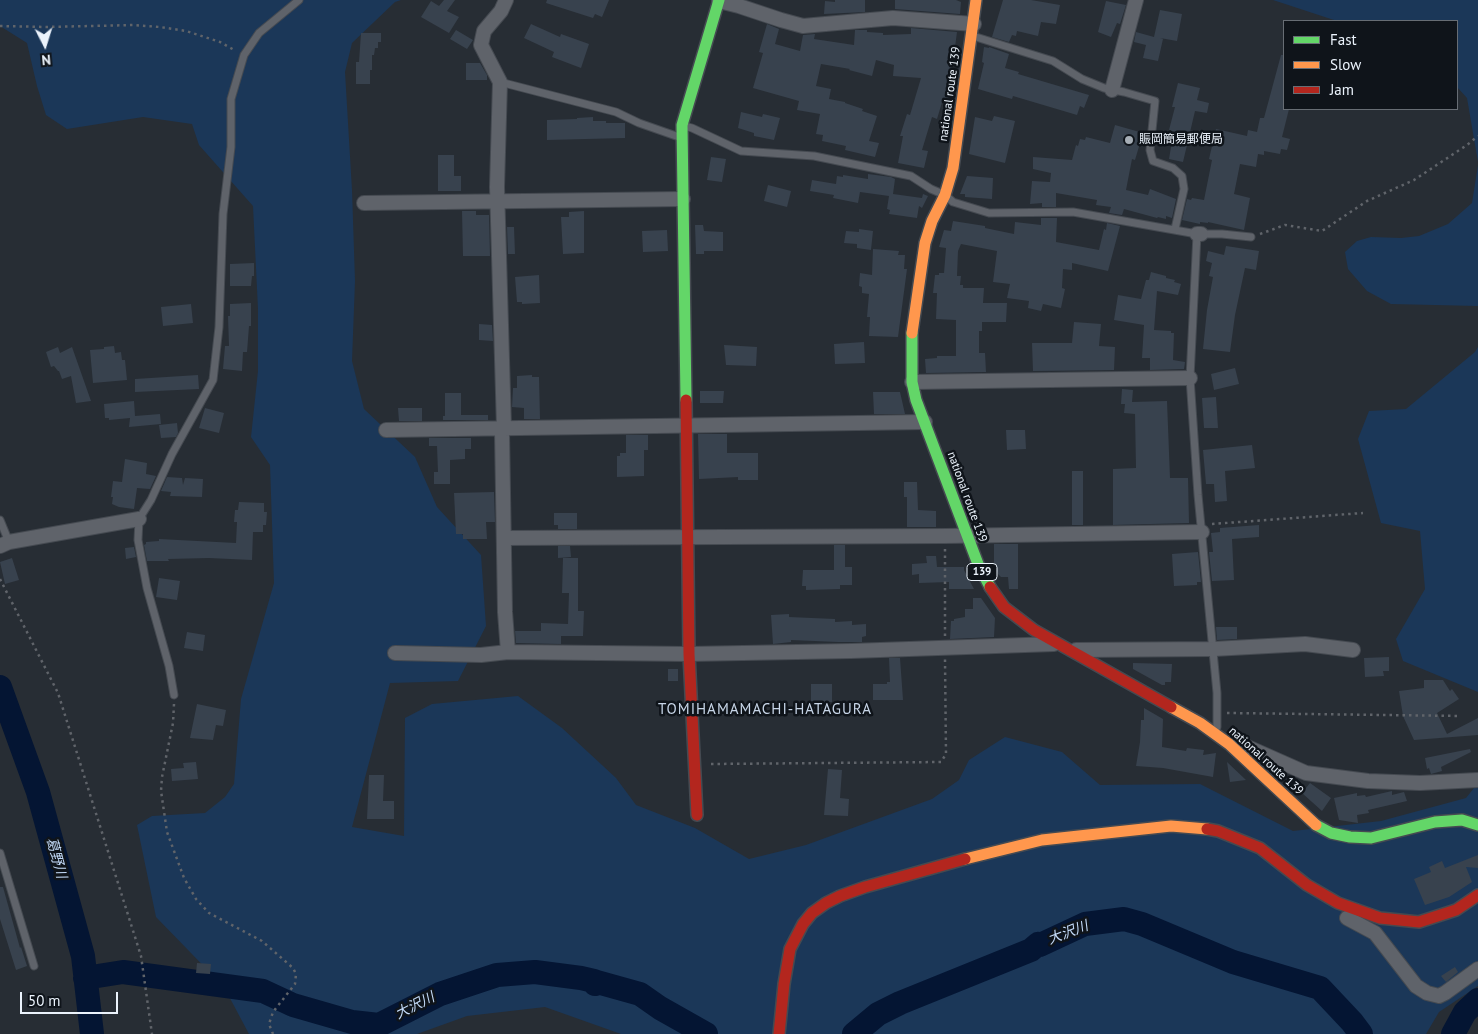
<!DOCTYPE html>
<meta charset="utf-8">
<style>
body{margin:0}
#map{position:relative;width:1478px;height:1034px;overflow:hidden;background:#272d34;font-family:"PT Sans",sans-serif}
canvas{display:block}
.legend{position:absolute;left:1283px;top:20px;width:175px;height:90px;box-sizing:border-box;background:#0f141a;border:1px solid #676d74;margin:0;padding:6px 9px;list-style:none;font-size:15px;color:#ebf3fc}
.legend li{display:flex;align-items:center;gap:10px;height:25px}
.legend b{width:25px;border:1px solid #676d74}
.north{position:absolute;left:20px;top:20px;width:50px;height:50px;-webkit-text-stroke:4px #0f141a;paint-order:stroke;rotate:175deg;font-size:14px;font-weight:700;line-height:20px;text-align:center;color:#ebf3fc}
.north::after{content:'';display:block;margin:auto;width:18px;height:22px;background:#ebf3fc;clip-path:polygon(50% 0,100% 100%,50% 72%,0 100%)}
.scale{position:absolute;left:20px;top:992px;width:98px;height:22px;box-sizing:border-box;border:2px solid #ebf3fc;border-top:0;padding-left:6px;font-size:15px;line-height:18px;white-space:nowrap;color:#ebf3fc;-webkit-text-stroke:4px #0f141a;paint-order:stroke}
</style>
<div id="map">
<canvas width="1478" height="1034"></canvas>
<ul class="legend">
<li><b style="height:6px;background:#63d668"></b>Fast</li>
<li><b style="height:6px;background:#ff974d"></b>Slow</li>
<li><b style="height:6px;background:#b3261e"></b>Jam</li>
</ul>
<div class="north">N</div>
<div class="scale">50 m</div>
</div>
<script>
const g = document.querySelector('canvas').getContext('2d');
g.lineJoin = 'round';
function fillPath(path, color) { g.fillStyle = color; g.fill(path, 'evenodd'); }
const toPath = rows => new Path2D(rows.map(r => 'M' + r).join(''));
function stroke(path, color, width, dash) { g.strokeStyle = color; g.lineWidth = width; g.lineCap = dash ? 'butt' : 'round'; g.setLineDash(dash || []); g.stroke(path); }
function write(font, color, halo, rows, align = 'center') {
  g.font = font + ' "PT Sans","Noto Sans JP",sans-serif'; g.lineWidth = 5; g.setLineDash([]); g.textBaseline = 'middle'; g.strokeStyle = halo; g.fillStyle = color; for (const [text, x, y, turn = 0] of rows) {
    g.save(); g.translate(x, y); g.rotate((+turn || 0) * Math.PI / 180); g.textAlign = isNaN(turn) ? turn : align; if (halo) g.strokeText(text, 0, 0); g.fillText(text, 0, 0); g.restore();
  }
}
fillPath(toPath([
 [0,0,401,0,395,2,352,43,345,72,352,190,355,281,352,361,364,409,415,457,437,507,481,555,486,626,458,681,390,683,352,827,404,836,405,718,432,704,518,696,562,728,616,778,636,805,695,828,749,859,806,845,932,799,959,780,969,760,1005,737,1062,752,1100,785,1200,784,1293,831,1381,821,1466,798,1478,783,1478,986,1439,1012,1426,1034,621,1034,545,1007,467,1016,417,1034,249,1034,224,987,156,917,137,825,152,816,205,813,225,797,234,784,241,699,274,583,270,465,251,437,258,371,258,309,253,206,199,145,192,124,143,117,67,129,46,115,37,86,27,43,0,26],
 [1273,0,1478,0,1478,162,1467,98,1457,87,1457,21,1337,21],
 [1478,165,1478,306,1391,304,1367,291,1348,269,1345,252,1357,241,1371,237,1401,238,1419,236,1448,224,1472,203],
 [1478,347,1478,692,1403,661,1396,639,1425,589,1420,531,1381,523,1358,439,1369,411,1406,409,1475,352]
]), '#1b3758');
stroke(toPath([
 [0,687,38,792,83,956,92,1034],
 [85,978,123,972,263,991,293,1005,352,1022,379,1025,440,994,497,975,535,972,581,978,594,981,595,984,597,982,640,994,660,1008,706,1034],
 [854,1034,878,1014,900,1003,1031,950,1038,944,1040,945,1085,924,1124,919,1142,924,1233,962,1320,988,1352,1022,1361,1034],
 [1453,1034,1465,1012,1478,1000]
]), '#041533', 24);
fillPath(toPath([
 [444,0,455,0,447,11,459,17,449,33,421,17,431,1,439,6],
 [547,0,609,0,602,17,595,14,593,18,546,3],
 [835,0,865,0,865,12,824,14,825,1,835,2],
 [895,0,956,0,961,2,960,14,895,9],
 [1003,0,1031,0,1060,5,1056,24,1041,22,1038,36,1017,31,1016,36,1012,35,1009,42,992,37],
 [1106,1,1126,5,1120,24,1117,23,1111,37,1098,32],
 [1160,10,1182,14,1177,41,1160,38,1163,39,1158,61,1143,58,1146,45,1134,42,1136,32,1154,37],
 [531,24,560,37,561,34,589,44,581,68,552,57,554,52,524,38],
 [767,24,779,29,775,44,800,51,803,35,815,34,814,39,854,45,855,30,867,30,867,32,883,33,883,35,911,34,911,28,957,32,948,100,943,99,937,119,932,117,922,150,928,151,924,168,898,163,903,136,900,136,907,114,910,115,921,78,893,76,894,65,876,60,872,76,849,70,850,69,821,64,816,86,831,89,829,99,845,102,845,103,863,109,862,111,877,116,869,141,879,143,875,157,845,150,846,146,822,141,823,135,816,134,820,114,797,110,799,101,753,88,763,53,759,52],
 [456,30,473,40,467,49,450,39],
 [361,33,381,33,381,42,378,42,378,48,375,48,374,55,372,55,372,70,370,70,370,84,356,84,356,62,359,62],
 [984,47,989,48,989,47,1009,54,1005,68,1019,72,1018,74,1089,95,1084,108,1080,106,1077,115,1013,96,1012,99,978,89,984,63,982,62],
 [1281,55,1284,55,1284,109,1289,109,1282,137,1290,139,1287,150,1281,149,1280,154,1264,151,1264,155,1258,154,1256,167,1240,164,1234,194,1250,198,1244,230,1208,222,1208,223,1200,222,1200,224,1182,220,1187,199,1191,200,1192,198,1204,200,1212,160,1209,159,1216,129,1247,136,1248,130,1257,132,1260,118,1264,118],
 [466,63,480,63,487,75,487,80,466,80],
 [1178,83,1200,88,1197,100,1209,103,1207,113,1195,111,1183,162,1169,159,1172,141,1168,140,1171,130,1169,130,1175,107,1172,107],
 [741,112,762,117,763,114,780,118,774,140,754,136,754,133,738,128],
 [994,116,1015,121,1005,163,969,154,975,117,992,121],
 [593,117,593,121,606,121,606,123,625,123,625,138,547,140,547,120,577,119,577,118],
 [1115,125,1143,133,1135,160,1132,159,1126,190,1148,195,1150,189,1176,199,1172,218,1166,216,1166,219,1158,217,1157,218,1124,209,1122,215,1109,213,1111,207,1096,205,1097,200,1056,193,1056,207,1042,207,1042,203,1030,204,1032,181,1050,182,1051,173,1033,169,1033,157,1072,160,1076,145,1078,146,1080,139,1085,140,1086,137,1110,143],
 [438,155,454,155,454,176,461,176,461,191,438,191],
 [711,157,726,159,722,182,707,180],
 [868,174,891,177,895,179,893,194,922,198,923,194,928,196,922,208,919,206,917,218,889,214,890,210,887,209,889,196,860,192,858,203,833,198,834,195,810,191,812,180,836,184,837,176,843,177,843,175,868,179],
 [967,176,993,178,992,199,965,197,965,194,960,194],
 [768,185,791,191,787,207,764,201],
 [462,211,476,211,476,215,489,215,490,256,463,256],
 [584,211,584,253,563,254,561,217,569,217,569,212],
 [1041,218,1057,218,1056,242,1099,250,1104,229,1106,230,1107,223,1120,226,1108,271,1072,263,1072,270,1063,269,1062,288,1065,289,1061,308,1043,304,1041,311,1028,308,1029,301,1007,298,1010,284,993,282,997,251,961,244,958,251,957,276,961,276,960,285,963,285,963,288,984,288,983,303,1007,303,1006,322,982,322,982,331,979,331,979,353,985,353,986,372,926,373,925,359,937,358,937,356,956,356,956,320,936,319,937,293,933,293,935,275,939,275,939,273,944,273,946,248,939,247,944,230,951,231,953,221,985,226,985,228,1014,234,1015,222,1041,225],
 [695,225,703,225,704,231,723,232,723,251,704,251,704,254,696,254],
 [507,227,514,227,515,254,508,254],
 [859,229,873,231,871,250,857,248,857,244,844,243,846,231,859,232],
 [667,230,668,251,643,252,642,231],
 [1226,246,1259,251,1256,270,1245,268,1235,315,1230,352,1203,349,1207,310,1213,277,1209,276,1212,263,1206,261,1208,251,1224,255],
 [873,249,899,251,898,255,905,255,904,269,907,269,898,337,869,336,870,317,867,317,869,294,862,293,862,287,859,286,860,273,872,275],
 [254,263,254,276,252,276,251,286,230,286,230,264],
 [1151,272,1166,276,1166,278,1175,280,1174,282,1181,284,1178,295,1157,291,1154,330,1171,331,1171,333,1174,333,1173,360,1185,362,1184,369,1150,370,1150,358,1142,358,1144,325,1114,320,1118,295,1141,299,1146,280,1149,280],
 [539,275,540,303,522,304,522,302,517,302,515,277],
 [251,303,251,326,249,326,247,352,243,352,242,371,223,369,225,346,229,346,228,316,230,316,230,304],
 [191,304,193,323,163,326,161,307],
 [1074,322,1101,324,1099,346,1115,347,1114,370,1033,371,1032,343,1072,343],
 [479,324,492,325,493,341,479,340],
 [864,342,865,363,835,364,834,344],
 [724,345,757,347,756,366,726,365],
 [114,346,115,353,121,352,122,360,125,360,127,380,93,383,90,350,104,349,104,347],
 [58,347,60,353,72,347,91,401,76,403,71,376,62,379,59,371,58,371,54,366,51,367,46,352],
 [1235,368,1239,384,1214,390,1211,374],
 [198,375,199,389,135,392,135,379],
 [532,375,532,377,539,377,540,419,524,419,524,408,512,407,513,388,517,388,517,376],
 [1122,389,1133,390,1132,402,1167,401,1170,478,1188,478,1189,523,1113,525,1113,469,1136,468,1135,414,1124,413,1125,404,1121,404],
 [700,391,724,391,723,403,700,403],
 [873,392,900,392,905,414,874,414],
 [445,393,461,393,461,415,488,415,488,420,443,420,443,416,445,416],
 [1216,397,1218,428,1204,428,1202,398],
 [134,401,135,416,160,414,161,424,129,427,130,418,109,420,109,418,105,418,104,404],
 [205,408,224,413,219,433,199,428],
 [398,408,422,408,422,421,399,421],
 [177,423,178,433,176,437,161,438,159,425],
 [1006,430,1025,430,1026,449,1007,450],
 [698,434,727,434,727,453,758,453,758,480,738,480,738,477,699,479],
 [626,435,648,435,648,450,644,450,644,476,617,477,617,456,620,456,620,453,626,453],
 [429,438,471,438,471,449,465,449,465,459,450,460,450,484,434,484,434,472,438,472,437,446,429,446],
 [1252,445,1255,468,1225,471,1227,501,1215,502,1214,484,1206,484,1203,450],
 [125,459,147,463,146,474,156,476,150,489,137,488,134,509,119,507,112,504,113,497,111,497,113,481,122,482],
 [1072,471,1083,471,1083,525,1072,525],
 [167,477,182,478,183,485,185,478,203,479,202,497,170,496,171,492,161,491],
 [904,482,917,482,918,510,936,511,936,527,907,527,907,497,904,497],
 [494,492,495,522,486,522,487,539,463,539,463,534,456,534,454,493],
 [239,502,264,503,264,512,267,512,266,525,263,525,263,532,253,532,252,560,209,558,168,559,169,561,147,561,144,545,146,544,146,542,159,541,159,539,236,543,237,522,234,522,235,510,238,510],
 [554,513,577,513,577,529,558,529,558,525,554,525],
 [1259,525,1259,537,1232,539,1234,580,1212,581,1209,552,1213,552,1211,533,1220,532,1220,528],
 [994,544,1018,544,1018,589,1009,589,1008,577,1001,577,998,574,994,564],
 [834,545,845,545,845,567,852,567,852,585,840,585,840,589,806,590,806,586,802,586,803,570,834,570],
 [558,546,570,546,571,557,558,558],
 [134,547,136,557,126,559,125,548],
 [1198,552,1201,582,1197,582,1197,585,1174,586,1172,554],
 [926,556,936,556,937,567,964,567,964,570,974,589,949,589,949,582,919,583,919,574,912,575,912,564,927,563],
 [12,558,19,580,5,584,0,562],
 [563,558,578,558,578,611,584,611,583,636,561,636,561,644,516,643,515,631,541,631,541,623,568,624,569,593,562,593],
 [159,578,180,581,177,600,156,597],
 [973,598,981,598,995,618,994,637,950,639,951,621,954,621,954,619,965,617,965,609,973,609],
 [789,614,789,617,835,619,835,622,852,621,852,625,866,624,866,636,862,637,862,642,838,642,791,640,791,642,773,644,771,615],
 [1216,627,1237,627,1237,639,1217,640],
 [187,632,205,635,203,651,184,648],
 [1389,657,1389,671,1383,671,1384,676,1365,677,1364,658],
 [889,658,900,658,903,700,873,700,873,684,887,684,887,682,890,682],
 [1133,663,1172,664,1171,682,1165,682,1165,685,1162,685,1133,669],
 [668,669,678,669,678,681,668,681],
 [1424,680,1443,680,1450,691,1452,689,1459,699,1437,713,1447,734,1478,718,1478,735,1414,740,1403,716,1399,691,1424,688],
 [811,684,832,684,832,702,811,702],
 [197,704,226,710,223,726,216,725,213,740,190,738],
 [1144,708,1163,719,1162,747,1186,751,1187,748,1204,750,1203,755,1216,753,1213,777,1163,768,1136,766,1140,742,1141,720,1144,720],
 [1470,749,1471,752,1441,767,1442,771,1431,774,1429,768,1427,769,1425,758],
 [196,762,198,779,172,781,171,769,184,768,183,763],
 [1227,762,1246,780,1230,782],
 [828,769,842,770,840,798,849,799,848,816,824,815],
 [369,775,384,775,383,801,394,801,394,819,367,819],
 [1310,783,1331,798,1322,811,1302,793],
 [1392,791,1392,795,1404,792,1407,801,1368,810,1369,813,1357,815,1358,823,1339,820,1334,798,1357,793,1357,796,1365,795,1366,797],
 [1478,855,1478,868,1466,867,1472,882,1449,897,1425,905,1414,879,1431,872,1429,867,1442,861,1445,868],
 [0,887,3,887,20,948,21,947,27,966,16,970,0,919],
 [197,963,211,964,210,974,196,973],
 [1455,967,1458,972,1446,982,1441,976]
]), '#38424e');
const lane = toPath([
 [976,37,1053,61,1082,79,1104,88,1124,92,1155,101,1150,150,1153,161,1173,168,1182,176,1184,189,1175,229],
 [500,82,616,112,639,123,679,137],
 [684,126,692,128,741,151,814,156,911,176,931,189,945,195,953,202,989,213,1073,212,1197,234,1190,378,1198,495,1217,693,1217,727],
 [1201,234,1222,234,1251,237],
 [0,520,9,542],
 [174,695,169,666,147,588,138,540,139,519,151,500,172,454,213,380,219,327,223,214,231,147,231,99,244,55,259,33,299,0],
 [0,853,34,966]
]);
const street = toPath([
 [506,0,501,11,484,31,481,45,500,82,497,187,504,428,502,432,505,612,508,652],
 [719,1,739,6,781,20,803,26,893,18,974,24],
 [1112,90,1136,0],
 [364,203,683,199],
 [1197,234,1201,234],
 [912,382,1190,378],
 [386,430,925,422],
 [504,538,945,536,1202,532],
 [0,546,9,542,139,519],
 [1076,650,1213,649,1305,644,1353,650],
 [395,653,481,655,508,652,689,654,851,651,1054,644],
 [1235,745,1245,746,1306,773,1368,781,1420,783,1478,780],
 [1347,918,1375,933,1416,986,1427,993,1439,996,1445,993,1478,969]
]);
const fast = toPath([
 [912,333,912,382,916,400,978,564,990,587],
 [686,400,682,125,719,0],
 [1316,825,1331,833,1350,837,1371,838,1435,822,1462,820,1478,825]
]);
const slow = toPath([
 [912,333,925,243,932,221,945,195,953,168,976,0],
 [1171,707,1200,723,1229,744,1316,825],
 [965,859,1042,840,1171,826,1207,829]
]);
const jam = toPath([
 [686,400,689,654,697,815],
 [990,587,1004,607,1034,630,1171,707],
 [1207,829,1218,831,1260,848,1307,885,1338,903,1380,918,1419,922,1456,910,1478,895],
 [779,1034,784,984,790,949,803,924,812,913,826,903,840,896,865,887,965,859]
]);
stroke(lane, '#454a51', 9);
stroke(street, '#454a51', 16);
stroke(fast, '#454a51', 14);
stroke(slow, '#454a51', 14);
stroke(jam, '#454a51', 14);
stroke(toPath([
 [0,26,46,27,134,25,160,27,186,31,220,42,236,51],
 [1260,234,1285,225,1322,231,1367,201,1414,180,1467,145,1478,136],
 [1212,524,1363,513],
 [945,549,945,636],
 [0,579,58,693,141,956,152,1034],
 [174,704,173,723,162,777,161,791,167,832,184,878,196,899,209,913,262,941,293,968,296,974,295,984,273,1012,269,1024,273,1034],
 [1227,713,1461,716],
 [711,764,941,762,946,754,945,659]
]), '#60646a', 2.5, [2.5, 4]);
stroke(lane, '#5f636a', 7);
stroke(street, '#5f636a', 14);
stroke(fast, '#63d668', 11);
stroke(slow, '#ff974d', 11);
stroke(jam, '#b3261e', 11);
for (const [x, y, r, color] of [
 [1129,140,5,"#a6aeb6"]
]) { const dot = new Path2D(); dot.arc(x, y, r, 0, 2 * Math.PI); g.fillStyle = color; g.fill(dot); stroke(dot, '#0f141a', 2); }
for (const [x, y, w] of [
 [982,572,30]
]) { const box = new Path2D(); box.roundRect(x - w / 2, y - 8.5, w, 17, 4); g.fillStyle = '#0f141a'; g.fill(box); stroke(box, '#ebf3fc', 1); }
write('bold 11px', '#ebf3fc', null, [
 ["139",982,572]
]);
write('12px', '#ebf3fc', '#0f141a', [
 ["national route 139",950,94,-82],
 ["national route 139",967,497,70],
 ["national route 139",1266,761,42]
]);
write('12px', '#ebf3fc', '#0f141a', [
 ["賑岡簡易郵便局",1139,140]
], 'left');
write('italic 14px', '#c4dbf9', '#0f141a', [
 ["葛野川",56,858,75],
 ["大沢川",1068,933,-21],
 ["大沢川",415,1006,-27]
]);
g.letterSpacing = '1px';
write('15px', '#c7d5e7', '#0f141a', [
 ["TOMIHAMAMACHI-HATAGURA",765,710]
]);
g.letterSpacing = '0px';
</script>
